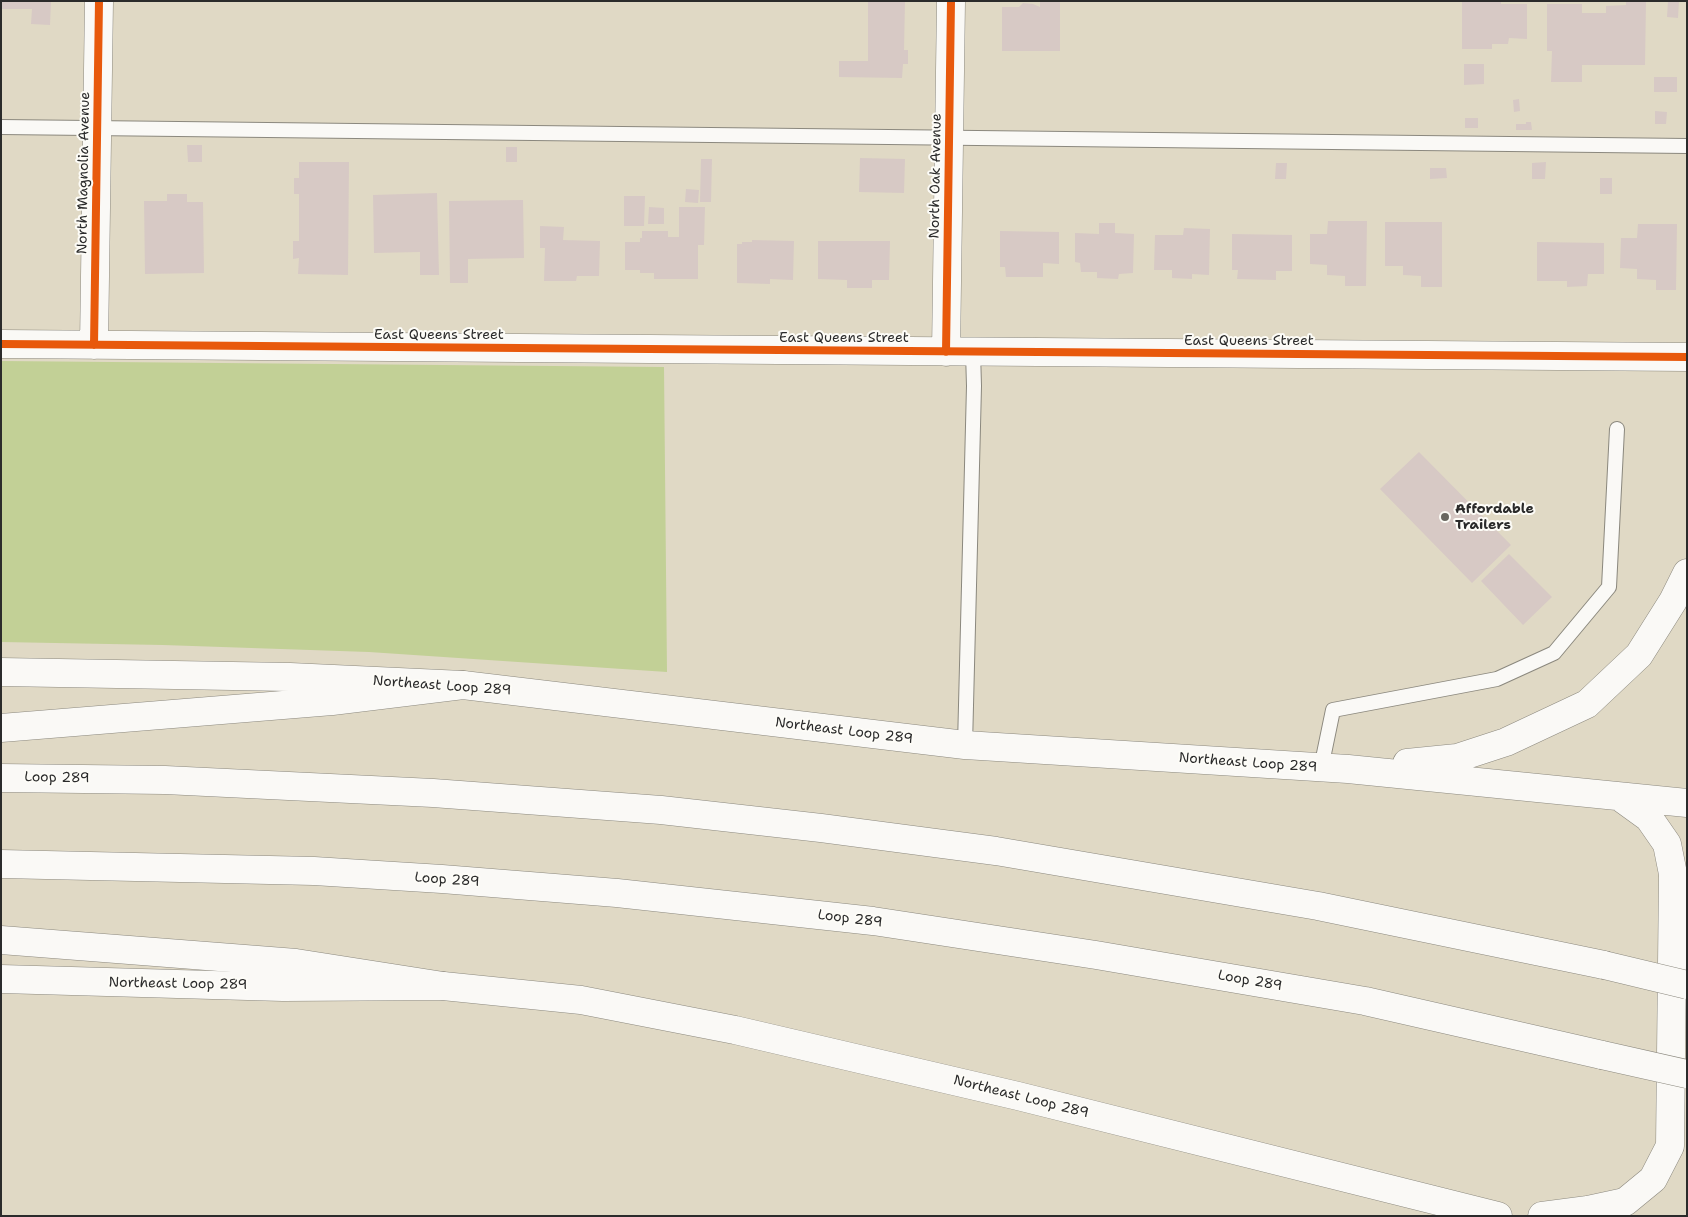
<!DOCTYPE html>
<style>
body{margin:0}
#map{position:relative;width:1688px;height:1217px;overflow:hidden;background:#e0d9c5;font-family:"Shantell Sans",sans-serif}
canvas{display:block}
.frame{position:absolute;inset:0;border:2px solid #2b2b2b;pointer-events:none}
</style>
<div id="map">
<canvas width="1688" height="1217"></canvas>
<div class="frame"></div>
</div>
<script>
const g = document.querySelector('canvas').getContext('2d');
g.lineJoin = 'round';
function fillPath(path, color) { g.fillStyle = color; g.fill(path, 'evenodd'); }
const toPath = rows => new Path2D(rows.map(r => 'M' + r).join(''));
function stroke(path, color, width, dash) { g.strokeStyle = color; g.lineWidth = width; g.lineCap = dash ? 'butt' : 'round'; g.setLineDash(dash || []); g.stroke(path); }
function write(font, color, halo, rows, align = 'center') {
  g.font = font + ' "Shantell Sans",sans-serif'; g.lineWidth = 4; g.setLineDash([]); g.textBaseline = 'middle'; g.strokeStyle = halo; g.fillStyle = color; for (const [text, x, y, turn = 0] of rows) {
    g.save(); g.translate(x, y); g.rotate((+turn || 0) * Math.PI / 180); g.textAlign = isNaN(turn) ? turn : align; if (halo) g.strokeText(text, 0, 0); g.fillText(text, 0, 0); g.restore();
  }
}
fillPath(toPath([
 [1,361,664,367,667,672,369,652,163,645,1,642]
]), '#c2d096');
fillPath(toPath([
 [1,1,51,1,50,25,31,24,32,9,1,9],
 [868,1,905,1,904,50,908,50,908,64,903,64,902,78,839,77,839,61,868,61],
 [1040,1,1060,1,1060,51,1002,51,1002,7,1019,7,1023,3,1033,4,1040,7],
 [1462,1,1501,1,1501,4,1527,4,1527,39,1509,38,1508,44,1492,44,1492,49,1462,49],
 [1626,1,1646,1,1645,65,1582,65,1582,82,1551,82,1552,51,1547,51,1547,4,1582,4,1582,13,1606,13,1606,6,1626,5],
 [1668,1,1679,1,1678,18,1667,17],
 [1464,64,1484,64,1484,84,1464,85],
 [1654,77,1677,77,1677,92,1654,92],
 [1519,99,1520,111,1514,112,1513,100],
 [1655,111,1667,112,1666,124,1655,124],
 [1465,118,1478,118,1478,128,1465,128],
 [1526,122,1531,122,1532,130,1516,130,1516,124,1526,124],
 [187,145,202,145,202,162,188,162],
 [506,147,517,147,517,162,506,162],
 [860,158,905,159,904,193,859,192],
 [701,159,712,159,711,202,700,202],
 [299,162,349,162,348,275,298,274,299,258,293,259,293,241,299,241,299,194,294,194,294,178,299,178],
 [1546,162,1545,179,1532,179,1532,163],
 [1276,163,1287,163,1286,179,1275,179],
 [1430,168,1446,168,1447,178,1430,179],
 [1600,178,1612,178,1612,194,1600,194],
 [686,189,699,190,698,203,685,202],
 [437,193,439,275,420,275,420,252,374,253,373,195],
 [167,194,187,194,187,202,203,202,204,273,145,274,144,201,167,201],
 [624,196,645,196,644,226,624,226],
 [523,200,524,258,468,259,468,283,450,283,449,201],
 [649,207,664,208,664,224,648,224],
 [679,207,705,207,704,245,698,245,698,279,654,279,654,273,640,273,640,270,625,270,625,242,640,242,640,238,642,238,642,231,668,231,668,237,679,237],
 [1328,221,1367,221,1366,286,1345,286,1345,276,1327,275,1327,265,1310,264,1310,234,1327,234],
 [1385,222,1442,222,1442,287,1421,287,1421,276,1403,275,1403,266,1385,266],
 [1099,223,1115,223,1115,233,1134,234,1133,273,1119,274,1118,279,1097,278,1097,272,1081,272,1080,263,1075,262,1075,233,1099,234],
 [1638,224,1677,224,1676,290,1656,290,1656,280,1637,279,1637,269,1620,268,1621,238,1637,238],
 [540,226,564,227,563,240,600,241,599,276,577,276,576,281,544,281,545,248,540,248],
 [1184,228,1210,229,1209,275,1192,274,1192,279,1172,278,1172,270,1154,270,1155,235,1183,235],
 [1000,231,1059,232,1059,264,1043,263,1043,277,1006,277,1005,267,1000,267],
 [1232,234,1292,235,1292,271,1276,271,1276,280,1237,279,1238,270,1232,270],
 [752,240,794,241,793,280,770,279,770,284,737,283,737,244,742,244,742,242,752,242],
 [818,241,890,241,889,280,872,280,872,288,847,288,847,280,818,279],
 [1537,242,1604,243,1604,274,1588,274,1587,286,1567,287,1567,281,1537,281],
 [1419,452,1511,545,1472,583,1380,489],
 [1509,554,1552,597,1523,625,1481,581]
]), '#d7c9c5');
const lane = toPath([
 [1,127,1687,146],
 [965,745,974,386,973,352],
 [1321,768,1333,710,1497,679,1554,653,1609,587,1617,429]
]);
const street = toPath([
 [1,344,1687,357],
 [94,345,99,1],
 [946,352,951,1]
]);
const secondary = toPath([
 [1,672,290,677,463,685,965,745,1348,769,1687,803],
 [1407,763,1457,758,1506,742,1587,704,1639,655,1673,601,1687,573],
 [1,979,283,987,443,986,581,1000,735,1030,1018,1096,1498,1216],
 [1542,1216,1588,1210,1625,1202,1653,1179,1670,1146,1673,874,1667,844,1649,818,1620,797]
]);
const highway = toPath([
 [1,728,332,701,463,685],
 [1,778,165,780,433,793,661,810,821,828,996,851,1318,906,1604,965],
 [1,864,314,871,442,879,617,893,873,921,1096,955,1365,1001,1602,1055],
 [1,940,296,963,443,986]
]);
stroke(lane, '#8b887e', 16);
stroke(street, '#8b887e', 29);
stroke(secondary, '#8b887e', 29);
stroke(highway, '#8b887e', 29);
stroke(lane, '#faf9f6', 14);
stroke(street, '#faf9f6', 28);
stroke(secondary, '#faf9f6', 28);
stroke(highway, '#faf9f6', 28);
const highwayBridge = toPath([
 [1604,965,1687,985],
 [1602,1055,1687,1074]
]);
stroke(highwayBridge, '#8b887e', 29, []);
stroke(highwayBridge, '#faf9f6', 28);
stroke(toPath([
 [1,344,1687,357],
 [94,345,99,1],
 [946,352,951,1]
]), '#e8590c', 8);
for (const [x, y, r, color] of [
 [1445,517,5,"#6a6861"]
]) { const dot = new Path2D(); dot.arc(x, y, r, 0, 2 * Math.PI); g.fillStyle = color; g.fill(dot); stroke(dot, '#fdfcf7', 2); }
write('14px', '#2b2b2b', '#fdfcf7', [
 ["North Magnolia Avenue",84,173,-89],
 ["North Oak Avenue",936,176,-89],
 ["East Queens Street",439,335],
 ["East Queens Street",844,338],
 ["East Queens Street",1249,341],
 ["Northeast Loop 289",442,686,4],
 ["Northeast Loop 289",844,731,7],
 ["Northeast Loop 289",1248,763,4],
 ["Loop 289",57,778,1],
 ["Loop 289",447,880,4],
 ["Loop 289",850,919,7],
 ["Loop 289",1250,981,10],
 ["Northeast Loop 289",178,984,1],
 ["Northeast Loop 289",1021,1097,14]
]);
write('bold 14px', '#2b2b2b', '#fdfcf7', [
 ["Affordable",1455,509],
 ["Trailers",1455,525]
], 'left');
</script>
